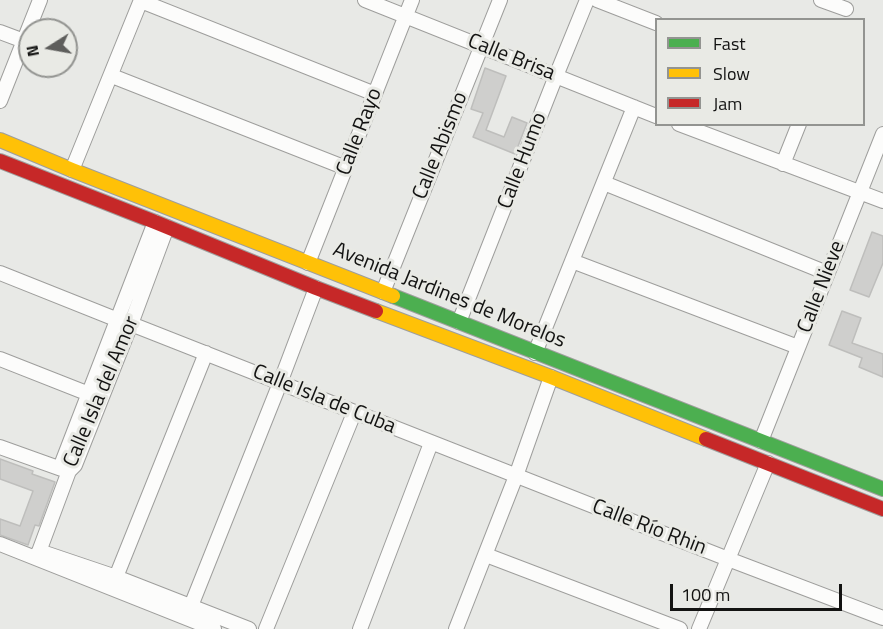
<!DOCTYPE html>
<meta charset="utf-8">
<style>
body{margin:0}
#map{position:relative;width:883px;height:629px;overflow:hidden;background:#e8e9e6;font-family:"Titillium Web",sans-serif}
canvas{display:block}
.legend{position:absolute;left:655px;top:18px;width:210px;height:108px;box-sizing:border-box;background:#e9eae5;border:2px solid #939491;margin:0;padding:8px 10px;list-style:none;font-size:18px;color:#131312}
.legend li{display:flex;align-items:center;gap:12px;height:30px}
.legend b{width:30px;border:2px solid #939491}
.north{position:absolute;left:18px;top:18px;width:60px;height:60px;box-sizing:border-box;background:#e9eae5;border:2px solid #939491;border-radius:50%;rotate:259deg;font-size:16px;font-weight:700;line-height:24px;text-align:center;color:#131312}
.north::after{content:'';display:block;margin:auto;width:21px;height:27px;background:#5e5e5c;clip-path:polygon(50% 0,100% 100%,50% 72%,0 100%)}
.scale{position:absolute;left:670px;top:584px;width:172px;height:27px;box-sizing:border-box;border:3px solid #131312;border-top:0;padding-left:8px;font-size:18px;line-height:21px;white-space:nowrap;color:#131312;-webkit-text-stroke:4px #e9eae5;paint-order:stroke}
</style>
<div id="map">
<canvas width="883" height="629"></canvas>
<ul class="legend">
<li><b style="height:8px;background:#4caf50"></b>Fast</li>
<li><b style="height:8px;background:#ffc107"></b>Slow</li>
<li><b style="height:8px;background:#c62828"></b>Jam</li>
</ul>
<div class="north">N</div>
<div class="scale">100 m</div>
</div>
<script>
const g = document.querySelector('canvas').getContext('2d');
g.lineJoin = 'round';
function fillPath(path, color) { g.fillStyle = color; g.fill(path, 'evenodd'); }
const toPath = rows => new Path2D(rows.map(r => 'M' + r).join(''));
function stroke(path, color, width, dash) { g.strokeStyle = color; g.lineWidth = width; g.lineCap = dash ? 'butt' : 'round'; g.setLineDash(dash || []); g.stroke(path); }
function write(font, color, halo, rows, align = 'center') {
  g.font = font + ' "Titillium Web",sans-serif'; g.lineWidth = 6; g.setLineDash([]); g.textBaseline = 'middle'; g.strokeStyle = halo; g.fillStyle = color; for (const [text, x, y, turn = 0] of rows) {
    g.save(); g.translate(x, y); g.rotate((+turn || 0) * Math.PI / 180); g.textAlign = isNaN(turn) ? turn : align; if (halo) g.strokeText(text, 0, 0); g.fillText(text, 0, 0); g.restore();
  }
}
const building = toPath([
 [485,68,506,76,486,130,504,137,512,117,527,123,515,154,473,137,483,113,471,109,485,68],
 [872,232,883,236,883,263,869,297,850,290,872,232],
 [842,311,861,318,852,343,883,354,883,377,859,367,862,358,829,345,842,311],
 [0,459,33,471,32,474,55,482,39,526,35,525,28,545,0,535,0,519,20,526,33,491,0,479,0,459]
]);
fillPath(building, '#cfcfcd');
stroke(building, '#bebebc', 1.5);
const street = toPath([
 [365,0,656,116],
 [597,0,656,23],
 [821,0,846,9],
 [141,1,375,94],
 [0,32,24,41],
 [112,76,346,168],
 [0,101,40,0],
 [679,124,883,201],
 [783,164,799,124],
 [72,170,141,0],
 [604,183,827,273],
 [572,261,798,347],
 [308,263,412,0],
 [0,273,118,320],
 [383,292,500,0],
 [459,322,556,76,587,0],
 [131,324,728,559,883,618],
 [535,353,634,107],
 [0,359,89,394],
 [761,441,883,134],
 [0,447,67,471],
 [60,468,155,222],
 [0,544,214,629],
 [39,551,116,577,249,629],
 [486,555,680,629],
 [37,557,69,471,75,465,131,324,167,227],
 [116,577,206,353],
 [191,606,280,383,316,288],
 [266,629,354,413],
 [360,629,431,443],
 [456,629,516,476,551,377],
 [699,629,768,463]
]);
const fast = toPath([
 [393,296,883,489]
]);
const slow = toPath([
 [0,140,72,170,393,296],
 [376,311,551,377,706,439]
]);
const jam = toPath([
 [0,161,155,222,316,288,376,311],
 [706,439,883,509]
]);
stroke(street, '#9e9e9c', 16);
stroke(fast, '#9e9e9c', 16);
stroke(slow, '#9e9e9c', 16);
stroke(jam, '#9e9e9c', 16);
stroke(street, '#fcfcfb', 14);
stroke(fast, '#4caf50', 14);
stroke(slow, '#ffc107', 14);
stroke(jam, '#c62828', 14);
write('21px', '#131312', '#e9eae5', [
 ["Calle Brisa",511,58,22],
 ["Calle Rayo",360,132,-69],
 ["Calle Abismo",441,146,-68],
 ["Calle Humo",523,161,-69],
 ["Calle Nieve",822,287,-69],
 ["Avenida Jardines de Morelos",449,296,22],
 ["Calle Isla del Amor",102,392,-67],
 ["Calle Isla de Cuba",324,400,22],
 ["Calle Río Rhin",649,528,21]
]);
</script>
